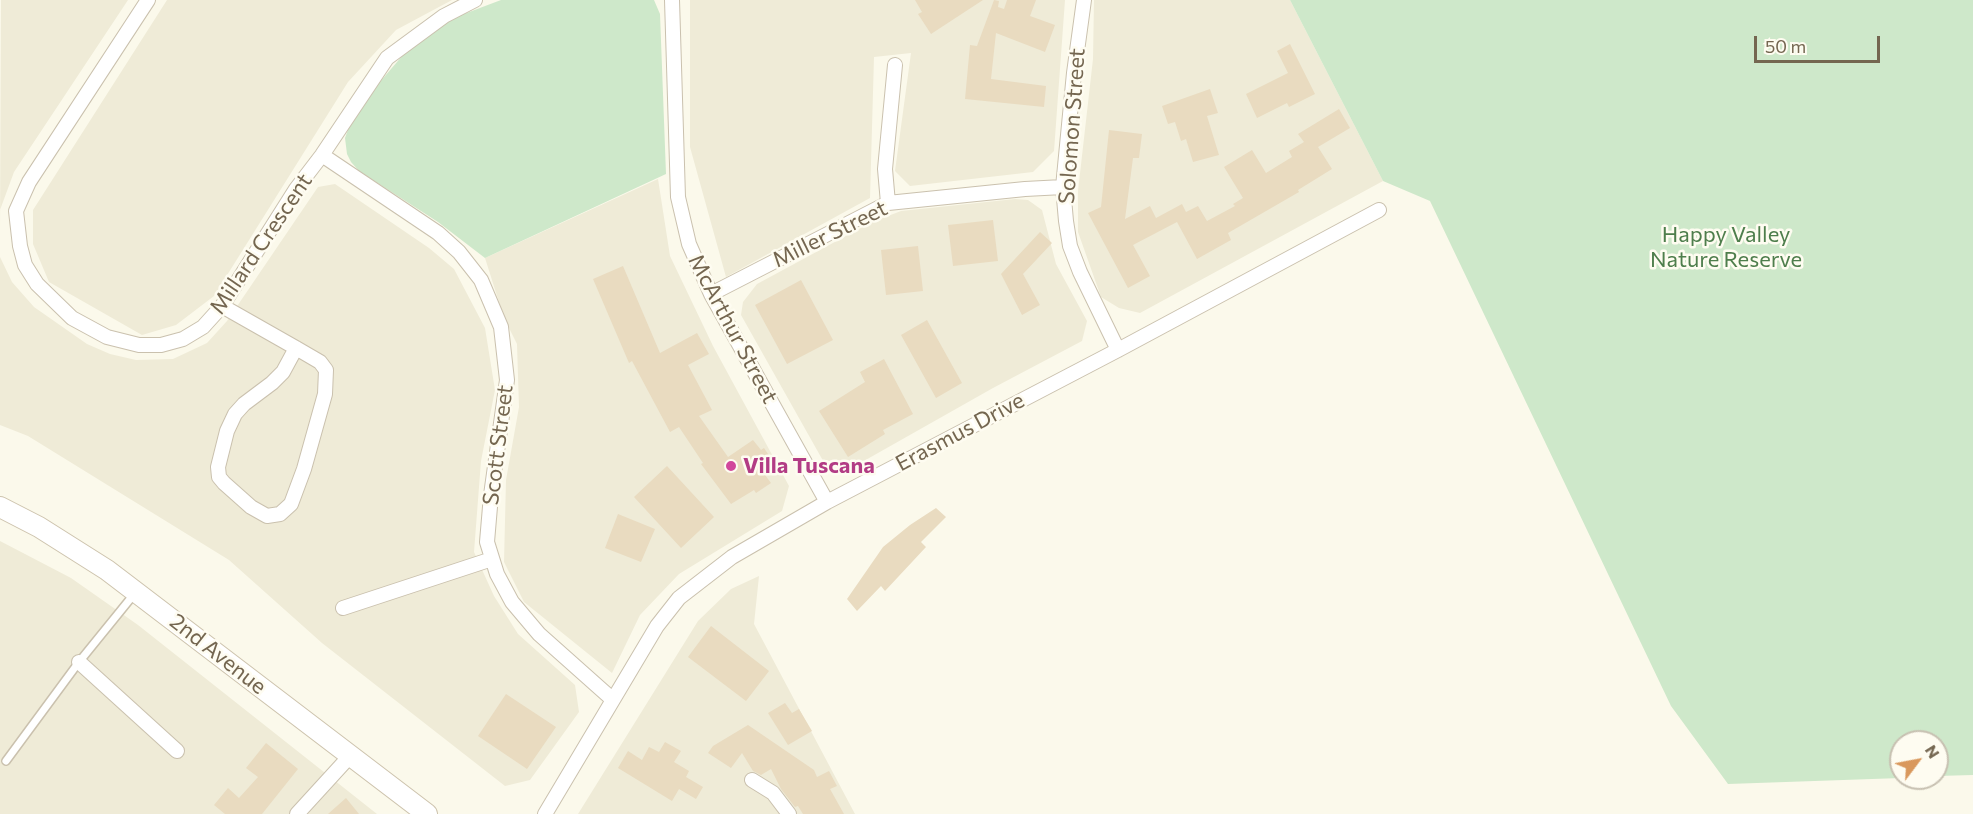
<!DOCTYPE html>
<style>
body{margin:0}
#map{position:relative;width:1973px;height:814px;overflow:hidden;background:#fbf9eb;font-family:Commissioner,sans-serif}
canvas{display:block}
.north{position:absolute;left:1889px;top:730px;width:60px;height:60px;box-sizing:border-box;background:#fefcf1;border:2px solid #c7c0b1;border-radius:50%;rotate:58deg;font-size:16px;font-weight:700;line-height:24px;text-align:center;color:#746650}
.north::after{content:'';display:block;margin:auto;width:21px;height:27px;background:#d9985c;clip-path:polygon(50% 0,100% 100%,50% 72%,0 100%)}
.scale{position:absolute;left:1754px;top:36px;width:126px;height:27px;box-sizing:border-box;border:3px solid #746650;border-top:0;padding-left:8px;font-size:18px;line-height:21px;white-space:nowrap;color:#746650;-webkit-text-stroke:4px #fefcf1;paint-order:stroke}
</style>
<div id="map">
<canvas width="1973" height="814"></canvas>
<div class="north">N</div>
<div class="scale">50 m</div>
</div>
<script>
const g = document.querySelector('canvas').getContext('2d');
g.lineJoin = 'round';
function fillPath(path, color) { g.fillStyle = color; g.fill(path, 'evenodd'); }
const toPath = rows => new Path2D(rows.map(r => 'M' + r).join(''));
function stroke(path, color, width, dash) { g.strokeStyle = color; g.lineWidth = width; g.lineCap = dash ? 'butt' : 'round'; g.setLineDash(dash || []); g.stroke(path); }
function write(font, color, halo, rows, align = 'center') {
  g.font = font + ' Commissioner,sans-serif'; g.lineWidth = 5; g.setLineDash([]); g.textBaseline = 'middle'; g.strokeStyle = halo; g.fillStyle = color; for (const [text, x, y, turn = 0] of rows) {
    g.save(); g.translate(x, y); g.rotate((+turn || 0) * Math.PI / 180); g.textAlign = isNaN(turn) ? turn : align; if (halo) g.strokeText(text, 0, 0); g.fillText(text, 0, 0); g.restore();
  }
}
fillPath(toPath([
 [1,0,128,0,14,172,0,210,0,232],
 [167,0,452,0,396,30,348,82,214,296,176,325,142,335,49,282,33,244,33,210],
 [690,0,1065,0,1054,151,1033,172,910,186,895,171,911,53,874,57,870,198,726,277,690,147],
 [1094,0,1290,0,1383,181,1140,313,1119,308,1101,297,1078,232,1078,191,1093,59],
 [658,179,670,256,713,346,789,486,782,511,679,574,640,615,612,673,524,602,504,562,506,480,519,407,517,344,504,318,485,258],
 [335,184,429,248,454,269,485,328,495,390,481,461,474,552,494,596,518,634,575,685,579,712,530,780,505,786,322,643,229,560,28,436,0,425,0,257,12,282,34,307,87,344,110,354,136,360,173,359,207,343,227,321,318,187],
 [1015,199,1028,200,1042,210,1056,264,1087,321,1082,341,993,388,855,466,826,466,741,315,743,302,757,284,870,223,901,211],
 [0,541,71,578,138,625,377,814,0,814],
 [759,576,754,624,855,814,578,814,698,621,731,589]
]), '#efebd7');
fillPath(toPath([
 [501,0,654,0,660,14,666,174,485,258,438,222,359,171,351,162,347,154,345,138,349,127,379,83,403,55,436,29,456,17],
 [1290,0,1973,0,1973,775,1937,776,1937,742,1901,742,1901,778,1728,784,1671,706,1430,201,1383,181]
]), '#cee8ca');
fillPath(toPath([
 [915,0,983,0,931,34,918,14,922,12],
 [994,0,999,1,998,7,1004,9,1007,0,1036,0,1030,16,1055,25,1045,52,996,33,991,79,1046,86,1044,107,965,99,970,45,977,46],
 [1290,44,1315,94,1289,107,1287,103,1257,118,1246,94,1288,73,1277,51],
 [1210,89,1218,113,1207,116,1219,155,1193,162,1186,139,1181,141,1175,122,1168,124,1162,106],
 [1339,109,1350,128,1318,147,1332,169,1298,190,1299,192,1228,233,1231,240,1197,259,1177,222,1133,245,1150,276,1128,288,1088,213,1101,207,1109,130,1142,134,1139,158,1133,158,1125,219,1150,206,1156,218,1182,204,1186,212,1198,206,1207,221,1235,206,1233,204,1243,198,1224,167,1252,150,1266,173,1292,157,1289,151,1304,142,1298,134],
 [993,220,998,261,953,266,948,225],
 [1040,232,1052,243,1023,274,1040,305,1022,315,1001,274],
 [918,246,923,291,886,295,881,250],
 [623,266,660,353,697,333,709,354,688,365,712,410,699,416,728,457,753,440,761,450,764,448,776,466,765,475,771,483,756,493,754,490,731,504,701,464,703,463,679,427,670,432,632,361,629,363,593,279],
 [801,280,833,340,787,364,755,305],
 [927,320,962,383,936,398,901,335],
 [884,359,913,414,883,430,885,434,848,457,819,411,865,382,860,372],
 [667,466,714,517,681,548,634,497],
 [936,508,946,517,921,542,926,547,885,591,881,586,857,611,847,599,883,547,910,525],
 [618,514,655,529,641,562,605,548],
 [711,626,769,671,746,701,688,657],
 [506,694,556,727,527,769,478,736],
 [785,703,792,713,799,709,812,731,788,745,768,713],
 [748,725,814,770,817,777,829,771,837,786,830,789,844,814,803,814,798,806,795,807,781,789,771,769,761,775,753,771,742,753,731,768,708,753,713,746],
 [665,742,681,751,674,762,689,771,686,777,703,787,696,799,679,789,672,801,618,768,628,751,642,760,649,747,659,752],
 [266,743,298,769,262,814,225,814,214,805,228,788,239,798,258,777,246,768],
 [346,798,359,814,328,814]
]), '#e9dbc0');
const lane = toPath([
 [6,761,79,662,135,593]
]);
const street = toPath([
 [148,0,29,182,16,211,20,246,25,265,37,284,72,318,107,337,139,345,161,345,183,339,203,327,222,306,296,189,322,155,387,58,444,16,475,0],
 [672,0,678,197,689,244,711,294,827,502],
 [1084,0,1074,73,1063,187,1066,221,1070,246,1080,272,1118,350],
 [322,155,438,233,459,252,481,280,501,327,507,380,491,495,487,542,497,574,512,602,539,634,612,699],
 [888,203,885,169,895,65],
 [711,294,888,203,1025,189,1063,187],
 [222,306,296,348,320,362,326,370,325,394,304,469,291,504,280,514,267,516,251,507,224,483,219,477,218,467,227,431,235,414,244,404,272,383,283,372,296,348],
 [343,608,492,559],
 [79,662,177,751],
 [752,780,773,793,789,814],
 [297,814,350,756],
 [545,814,657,626,679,598,732,557,827,502,1118,350,1379,210]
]);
const secondary = toPath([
 [0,507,39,527,107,570,427,814]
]);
stroke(lane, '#cac1ae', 10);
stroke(street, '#cac1ae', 16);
stroke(secondary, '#cdc3ad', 22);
stroke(lane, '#fff', 7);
stroke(street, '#fff', 14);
stroke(secondary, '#fff', 20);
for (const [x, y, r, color] of [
 [731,466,6,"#d1479c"]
]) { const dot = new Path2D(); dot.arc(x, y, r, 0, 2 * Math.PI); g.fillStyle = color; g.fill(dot); stroke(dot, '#fefcf1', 2); }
write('22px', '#746650', '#fefcf1', [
 ["Solomon Street",1072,126,-86],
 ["Miller Street",830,234,-26],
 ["Millard Crescent",261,244,-56],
 ["McArthur Street",733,329,62],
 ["Erasmus Drive",960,432,-28],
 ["Scott Street",498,445,-83],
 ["2nd Avenue",218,654,38]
]);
write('22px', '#4e7e4c', '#fefcf1', [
 ["Happy Valley",1726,235],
 ["Nature Reserve",1726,260]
]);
write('bold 22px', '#b23c85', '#fefcf1', [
 ["Villa Tuscana",743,466]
], 'left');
</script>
